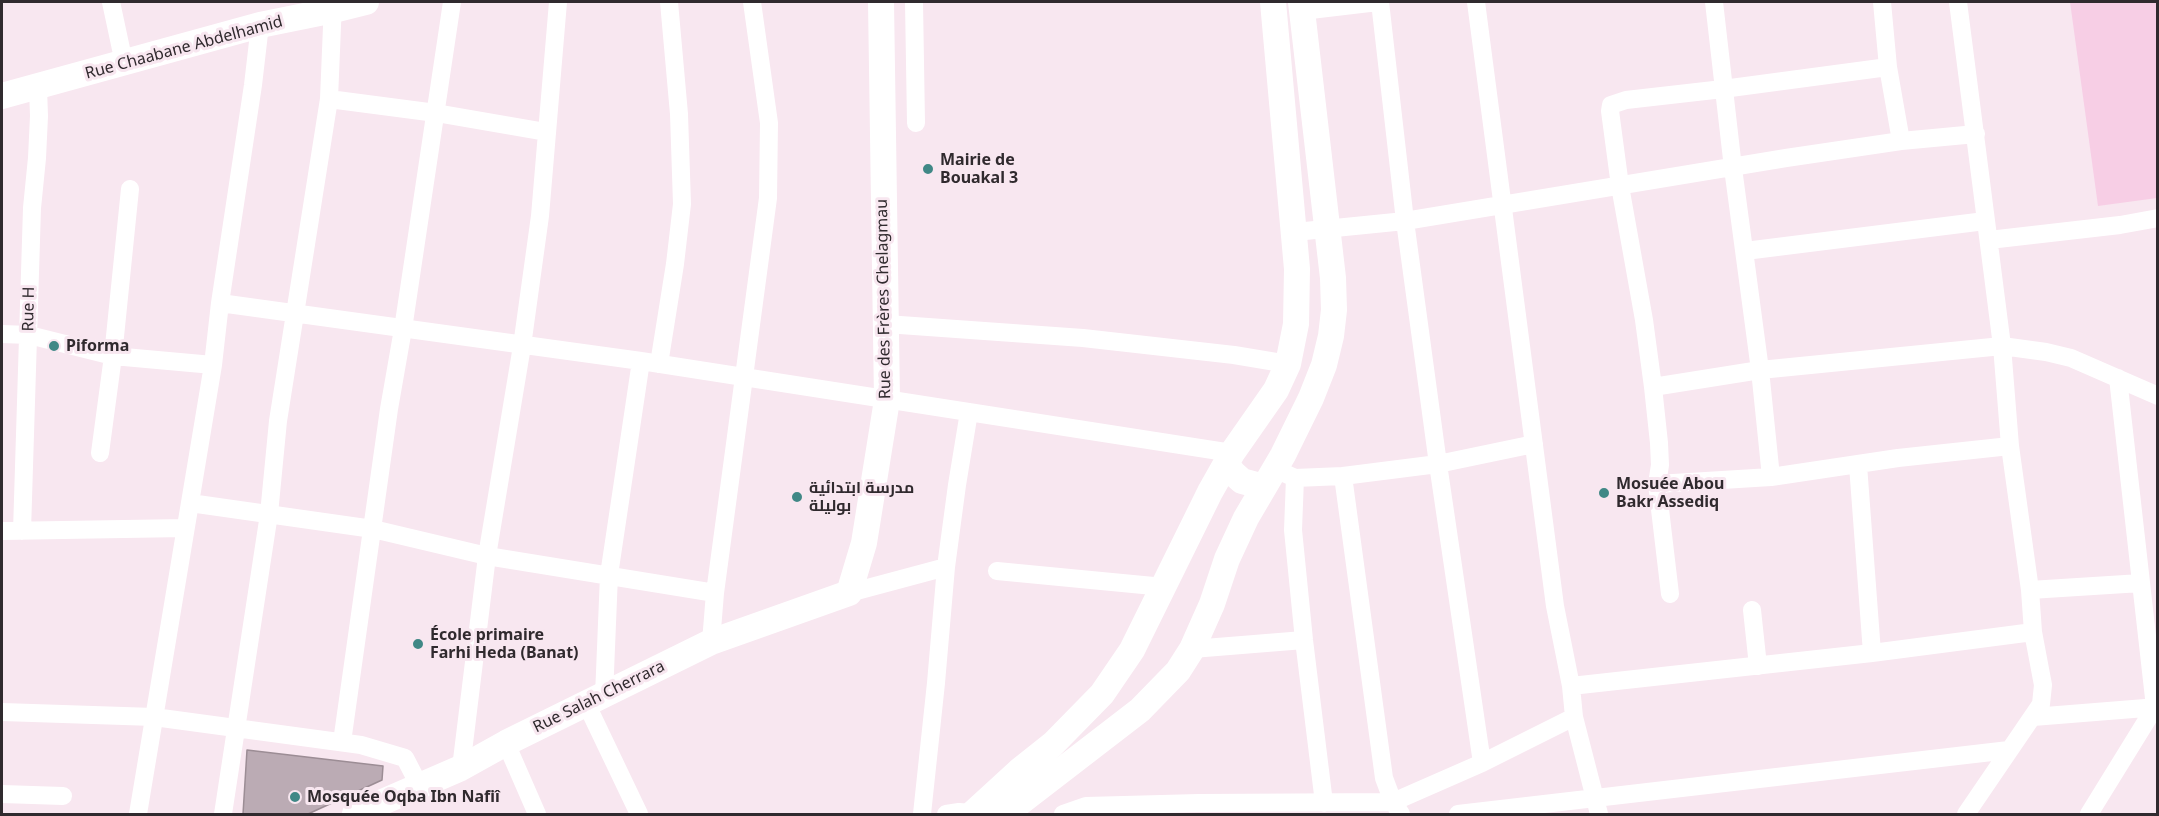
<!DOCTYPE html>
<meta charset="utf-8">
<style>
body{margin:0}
#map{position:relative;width:2159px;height:816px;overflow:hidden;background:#f8e7f0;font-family:"Noto Sans",sans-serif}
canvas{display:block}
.frame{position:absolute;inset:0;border:3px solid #302a2e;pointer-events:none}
</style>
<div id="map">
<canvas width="2159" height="816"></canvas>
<div class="frame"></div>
</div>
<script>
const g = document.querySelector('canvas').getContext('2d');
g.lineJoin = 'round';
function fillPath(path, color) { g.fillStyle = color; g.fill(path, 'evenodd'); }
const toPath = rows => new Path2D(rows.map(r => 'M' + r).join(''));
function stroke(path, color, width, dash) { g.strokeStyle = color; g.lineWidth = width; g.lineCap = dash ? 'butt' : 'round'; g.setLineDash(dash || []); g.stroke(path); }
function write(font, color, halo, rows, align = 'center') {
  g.font = font + ' "Noto Sans",Cairo,sans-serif'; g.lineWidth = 6; g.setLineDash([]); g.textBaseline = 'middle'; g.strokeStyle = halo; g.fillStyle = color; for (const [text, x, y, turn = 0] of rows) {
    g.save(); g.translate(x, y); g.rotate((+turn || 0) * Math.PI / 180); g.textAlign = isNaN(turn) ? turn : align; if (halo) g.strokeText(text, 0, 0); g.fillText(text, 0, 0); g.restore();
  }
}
fillPath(toPath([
 [2070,2,2157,2,2157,198,2098,206]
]), '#f7cee5');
const building = toPath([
 [247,750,383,766,382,780,308,814,243,814,247,750]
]);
fillPath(building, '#bbabb4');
stroke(building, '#9c8d95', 1.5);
stroke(toPath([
 [111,2,124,63],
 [914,2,916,123],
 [1380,2,1405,221,1438,464,1482,763],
 [1476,2,1555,606,1571,686,1574,717,1599,814],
 [1714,2,1733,168,1760,370,1771,477],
 [1882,2,1888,67,1901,141],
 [1958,2,2002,346,2010,446,2030,590,2033,632,2043,685,2041,704,1966,814],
 [1302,11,1378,2],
 [329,99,436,113,546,132],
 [1295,232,1405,221,1786,158,1901,141,1976,134],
 [1989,240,2120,225,2158,218],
 [1745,251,1985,221],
 [220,303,641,361,1232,453],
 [886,324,1083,338,1234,355,1288,364],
 [2,334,29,335,113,356,213,365],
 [659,364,675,264,682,204,679,114,669,2],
 [1653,387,1760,370,2002,346,2046,352,2071,358,2158,396],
 [100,453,113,356,130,189],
 [1858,465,1872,653],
 [1284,473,1295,478,1343,476,1438,464,1534,444],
 [1343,476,1384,778,1393,802,1401,814],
 [1295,478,1293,530,1304,640,1324,803],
 [1657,484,1771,477,1898,458,2010,446],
 [190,503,373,529,487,556,715,593],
 [2,531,185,528],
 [22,531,32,208,37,158,39,116,38,88],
 [997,571,1164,587],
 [2030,590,2141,583],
 [849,593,946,567],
 [1670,594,1657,484,1660,465,1659,443,1653,387,1644,320,1620,186,1610,111,1611,105,1626,100,1723,89,1888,67],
 [1752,610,1758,666],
 [711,642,715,593,768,198,769,123,752,2],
 [1192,649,1304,640],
 [1571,686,1872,653,2033,632],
 [604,696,609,575,641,361],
 [586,703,639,814],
 [2,712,154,717,361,745,405,758,420,787],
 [2033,717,2158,707],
 [342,742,389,409,403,329,452,2],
 [506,743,537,814],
 [461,768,487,556,522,346,540,216,558,2],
 [2,794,63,796],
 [138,814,213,365,220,303,253,85,260,25],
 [223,814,269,514,278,421,329,99,333,2],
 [922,814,936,683,946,567,957,485,969,412],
 [946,814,959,812,972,813],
 [1063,814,1086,806,1199,803,1393,802,1482,763,1574,717],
 [1458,814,2009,750],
 [2089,814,2155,707,2118,378]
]), '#fff', 18);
stroke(toPath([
 [2,96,260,25,334,10,366,2],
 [1226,463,1233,473,1242,481,1264,487],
 [355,814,461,768,506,743,711,642,849,593,864,543,887,400,881,2],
 [972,814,1019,771,1053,744,1102,694,1132,650,1210,492,1232,453,1276,390,1288,364,1296,324,1297,269,1273,2],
 [1005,814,1140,710,1178,671,1192,649,1212,604,1227,559,1246,518,1283,455,1311,398,1324,365,1331,336,1334,310,1333,278,1301,2]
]), '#fff', 26);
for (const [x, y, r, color] of [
 [928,169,6,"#408886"],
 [54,346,6,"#408886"],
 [1604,493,6,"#408886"],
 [797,497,6,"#408886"],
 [418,644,6,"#408886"],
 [295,797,6,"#408886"]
]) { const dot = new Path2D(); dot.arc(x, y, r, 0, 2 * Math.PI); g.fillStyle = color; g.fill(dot); stroke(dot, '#f8e7f0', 2); }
write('16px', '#302a2e', '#f8e7f0', [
 ["Rue Chaabane Abdelhamid",184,48,-15],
 ["Rue des Frères Chelagmau",884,299,-91],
 ["Rue H",29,309,-89],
 ["Rue Salah Cherrara",599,697,-26]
]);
write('bold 16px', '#302a2e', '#f8e7f0', [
 ["Mairie de",940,160],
 ["Bouakal 3",940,178],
 ["Piforma",66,346],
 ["Mosuée Abou",1616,484],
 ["Bakr Assediq",1616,502],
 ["مدرسة ابتدائية",809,488],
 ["بوليلة",809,506],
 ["École primaire",430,635],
 ["Farhi Heda (Banat)",430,653],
 ["Mosquée Oqba Ibn Nafiî",307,797]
], 'left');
</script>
